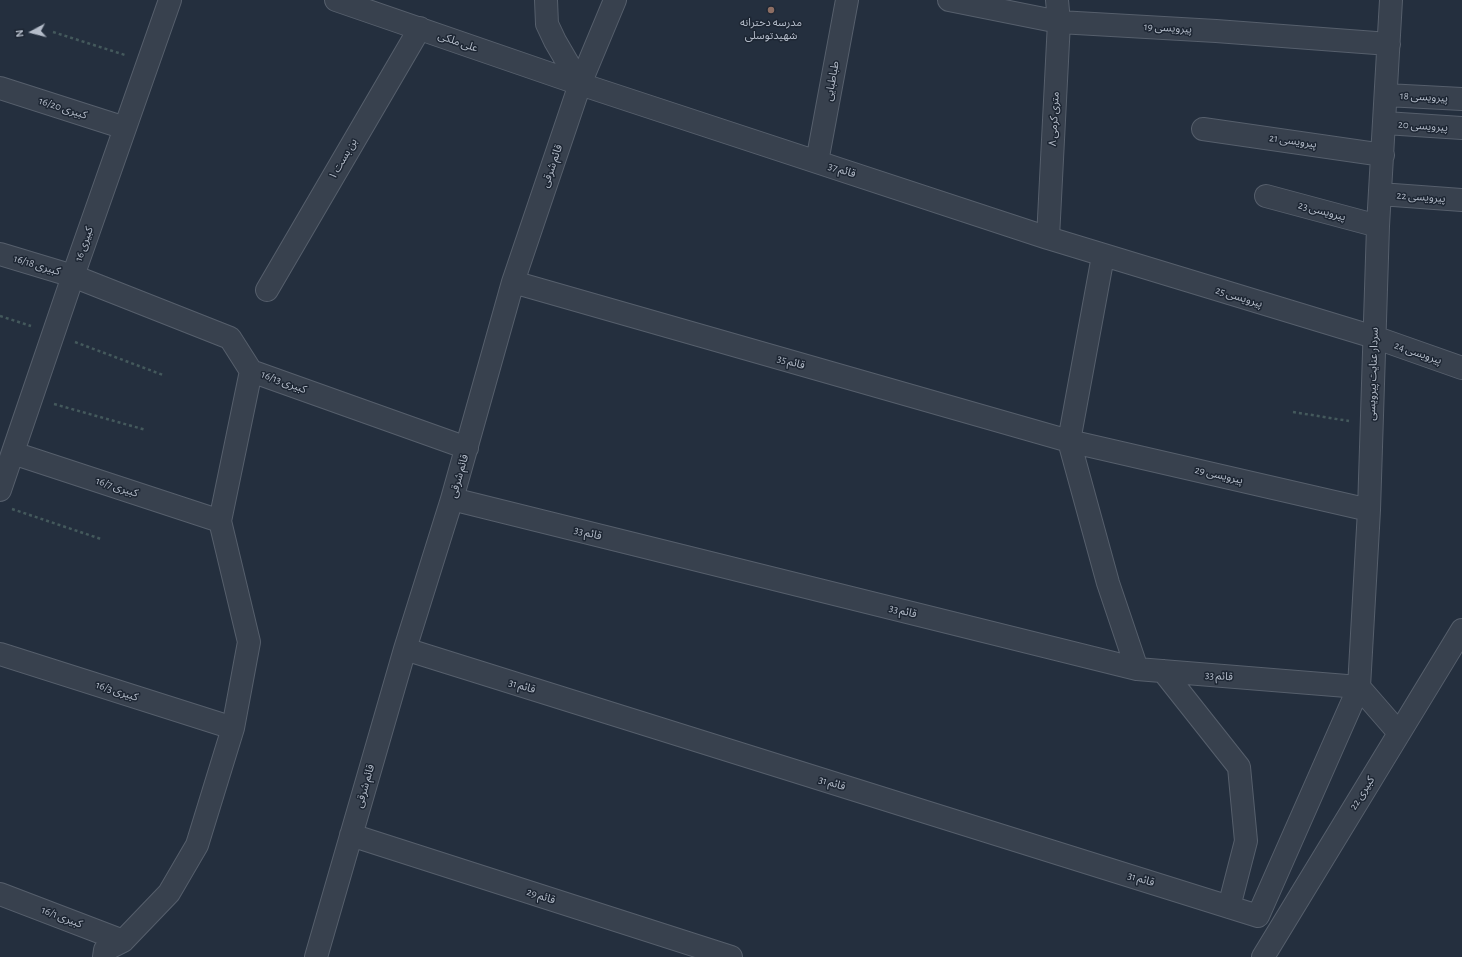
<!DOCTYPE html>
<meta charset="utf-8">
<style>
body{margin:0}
#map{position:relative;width:1462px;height:957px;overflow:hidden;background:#242f3e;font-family:"Alegreya Sans",sans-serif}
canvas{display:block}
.north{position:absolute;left:12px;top:12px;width:40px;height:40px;-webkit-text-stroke:3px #1d2633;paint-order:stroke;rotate:263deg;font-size:11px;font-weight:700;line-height:16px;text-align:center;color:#b4bcc9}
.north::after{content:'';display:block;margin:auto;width:14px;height:18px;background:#b4bcc9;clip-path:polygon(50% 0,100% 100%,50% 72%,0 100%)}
</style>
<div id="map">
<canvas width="1462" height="957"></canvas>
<div class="north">N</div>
</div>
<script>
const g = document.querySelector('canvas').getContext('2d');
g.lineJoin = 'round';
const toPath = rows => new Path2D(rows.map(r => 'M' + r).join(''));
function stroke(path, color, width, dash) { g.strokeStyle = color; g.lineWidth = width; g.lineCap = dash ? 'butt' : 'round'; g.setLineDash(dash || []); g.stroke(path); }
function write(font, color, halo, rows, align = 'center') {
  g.font = font + ' "Alegreya Sans","Noto Sans Arabic",sans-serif'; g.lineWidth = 3; g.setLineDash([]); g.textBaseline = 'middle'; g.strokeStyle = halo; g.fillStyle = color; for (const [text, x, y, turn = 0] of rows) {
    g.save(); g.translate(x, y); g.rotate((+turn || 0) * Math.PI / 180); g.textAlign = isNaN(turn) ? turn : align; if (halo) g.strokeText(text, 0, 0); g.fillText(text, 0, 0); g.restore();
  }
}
const minor = toPath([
 [336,0,580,84,1048,238,1374,337,1462,368],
 [546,0,547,24,555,41,580,84],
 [949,0,1059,22,1216,31,1389,44],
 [1391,0,1378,226,1369,510,1359,687,1399,733],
 [0,88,125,128],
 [1386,95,1462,99],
 [1385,123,1462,128],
 [1203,129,1383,155],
 [817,162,847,0],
 [1380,194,1462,200],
 [1266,196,1378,226],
 [1048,238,1059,22,1057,0],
 [0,254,73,276,230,338,251,371,467,448],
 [1103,256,1069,441,1108,583,1137,669],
 [513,282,1069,441,1369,510],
 [267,290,420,28],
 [13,453,220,521],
 [0,490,73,276,170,0],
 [405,649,1258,916,1359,687,1137,669,452,499],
 [0,654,233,728],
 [1163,671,1239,767,1246,841,1229,907],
 [351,835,731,957],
 [0,894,123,941],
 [104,957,105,950,123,941,169,893,197,845,233,728,249,642,220,521,251,371],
 [316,957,405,649,452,499,513,282,580,84,615,0],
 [1263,957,1462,630]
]);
stroke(minor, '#565f6c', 24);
stroke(toPath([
 [53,32,125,55],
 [0,316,31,326],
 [75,342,163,375],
 [54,404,146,430],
 [1293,412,1349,421],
 [12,509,101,539]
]), '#44595c', 2.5, [3, 3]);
stroke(minor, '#38414e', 22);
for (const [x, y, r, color] of [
 [771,10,4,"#8d6e63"]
]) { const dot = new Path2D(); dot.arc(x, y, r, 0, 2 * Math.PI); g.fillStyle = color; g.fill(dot); stroke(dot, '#1d2633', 1.5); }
write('11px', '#b4bcc9', '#1d2633', [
 ["مدرسه دخترانه",771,23],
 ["شهیدتوسلی",771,36]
]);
write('11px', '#b4bcc9', '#1d2633', [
 ["پیرویسی 19",1168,28,3],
 ["علی ملکی",458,42,19],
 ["طباطبایی",832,81,-80],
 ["پیرویسی 18",1424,97,3],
 ["کبیری 16/20",63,108,18],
 ["۸ متری کرمی",1054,119,-87],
 ["پیرویسی 20",1423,126,4],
 ["پیرویسی 21",1293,141,8],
 ["بن بست ۱",343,159,-60],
 ["قائم شرقی",552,166,-71],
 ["قائم 37",842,170,18],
 ["پیرویسی 22",1421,197,4],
 ["پیرویسی 23",1322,211,15],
 ["کبیری 16",84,244,-71],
 ["کبیری 16/18",37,265,17],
 ["پیرویسی 25",1239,297,17],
 ["پیرویسی 24",1418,353,19],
 ["قائم 35",791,362,16],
 ["سردار عنایت پیرویسی",1373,374,-88],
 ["کبیری 16/13",284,382,20],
 ["پیرویسی 29",1219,475,13],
 ["قائم شرقی",459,476,-74],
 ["کبیری 16/7",117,487,18],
 ["قائم 33",588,533,14],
 ["قائم 33",903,611,14],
 ["قائم 33",1219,676,5],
 ["قائم 31",522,686,17],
 ["کبیری 16/3",117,691,18],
 ["قائم 31",832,783,17],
 ["قائم شرقی",365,786,-74],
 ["کبیری 22",1362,793,-58],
 ["قائم 31",1141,879,17],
 ["قائم 29",541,896,18],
 ["کبیری 16/1",62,917,21]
]);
</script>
